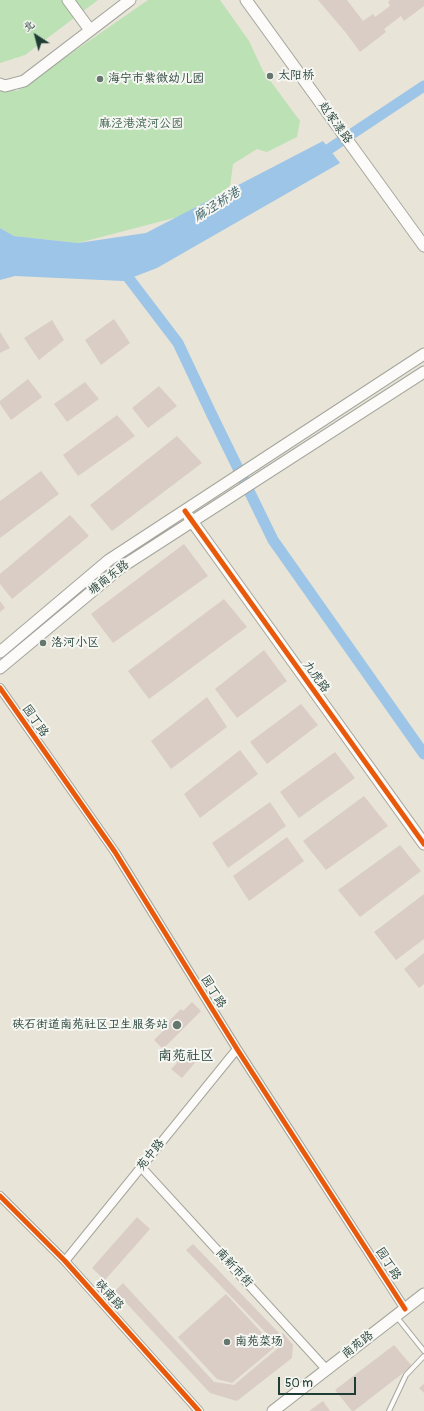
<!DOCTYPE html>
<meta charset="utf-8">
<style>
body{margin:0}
#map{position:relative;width:424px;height:1411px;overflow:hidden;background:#e8e4d7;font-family:Pangolin,"LXGW WenKai TC",sans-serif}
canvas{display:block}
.north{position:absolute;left:16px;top:16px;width:40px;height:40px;-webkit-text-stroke:3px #f6f6f2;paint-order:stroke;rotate:324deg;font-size:11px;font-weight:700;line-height:16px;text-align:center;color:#1f3d34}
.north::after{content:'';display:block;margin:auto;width:14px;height:18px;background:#1f3d34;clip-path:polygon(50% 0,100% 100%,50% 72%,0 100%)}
.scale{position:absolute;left:278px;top:1377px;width:78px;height:18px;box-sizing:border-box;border:2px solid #1f3d34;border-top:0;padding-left:5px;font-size:12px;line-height:14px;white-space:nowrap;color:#1f3d34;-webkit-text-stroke:3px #f6f6f2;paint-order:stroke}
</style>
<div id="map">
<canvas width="424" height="1411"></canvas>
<div class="north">北</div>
<div class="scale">50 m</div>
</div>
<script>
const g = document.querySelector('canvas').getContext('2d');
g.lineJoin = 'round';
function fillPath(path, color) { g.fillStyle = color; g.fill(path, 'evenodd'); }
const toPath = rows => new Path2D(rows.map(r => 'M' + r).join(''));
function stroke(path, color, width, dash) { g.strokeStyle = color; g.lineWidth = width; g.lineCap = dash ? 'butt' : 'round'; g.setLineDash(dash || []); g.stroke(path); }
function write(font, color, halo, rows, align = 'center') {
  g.font = font + ' Pangolin,"LXGW WenKai TC",sans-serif'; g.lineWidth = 4; g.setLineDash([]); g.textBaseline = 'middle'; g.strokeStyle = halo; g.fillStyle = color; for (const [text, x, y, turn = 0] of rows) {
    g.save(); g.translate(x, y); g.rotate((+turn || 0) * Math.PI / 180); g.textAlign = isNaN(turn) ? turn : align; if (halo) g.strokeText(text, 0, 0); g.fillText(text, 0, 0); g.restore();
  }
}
fillPath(toPath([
 [0,0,98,0,25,55,0,63],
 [148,0,220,0,249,41,263,71,300,121,297,137,267,152,257,149,233,164,230,186,189,214,78,243,14,236,0,228,0,87,17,91]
]), '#bbe1b4');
fillPath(toPath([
 [323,141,340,163,157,268,123,281,15,276,0,280,0,228,14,236,78,243,146,233]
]), '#9cc5e7');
stroke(toPath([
 [317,157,424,86],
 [121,268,178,343,211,413,273,540,424,754]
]), '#9cc5e7', 11);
fillPath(toPath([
 [318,0,347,0,363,21,373,14,375,17,390,6,388,2,390,0,424,0,424,6,404,21,401,16,384,29,386,32,360,52,346,33],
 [114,319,130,343,101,365,85,340],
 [52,320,64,340,39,360,24,338],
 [0,332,10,348,0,353],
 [28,379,42,397,11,420,0,404,0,401],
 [85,382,99,399,67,422,54,404],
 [159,386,177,406,148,428,132,408],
 [117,415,135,436,78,476,63,455],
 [177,436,202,463,112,531,90,505],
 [41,471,59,494,0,538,0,501],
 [70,515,89,536,12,599,0,584,0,574],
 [184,544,208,576,113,643,91,614],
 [224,599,247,627,149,699,128,671],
 [0,601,5,608,0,612],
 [264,650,287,681,237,718,215,689],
 [207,697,227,727,171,769,151,741],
 [301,704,318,725,267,764,250,742],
 [240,750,258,774,200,818,184,794],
 [335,752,355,778,299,818,280,792],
 [364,796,388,826,326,870,303,841],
 [270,802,286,826,228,868,212,843],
 [287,837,304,861,249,901,233,876],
 [400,845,421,871,360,917,338,890],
 [424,894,424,939,396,960,374,932],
 [424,953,424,984,419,988,404,969],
 [192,1002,201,1011,163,1049,154,1040,168,1026,166,1024,181,1009,183,1011],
 [182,1049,185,1051,189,1049,199,1058,182,1078,171,1069,177,1063,174,1059],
 [137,1217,150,1229,105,1280,92,1268],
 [193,1244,279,1333,272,1339,186,1250],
 [123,1283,214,1382,234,1385,278,1348,273,1341,283,1333,293,1345,292,1358,237,1401,210,1393,115,1291],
 [226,1294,275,1347,232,1383,217,1379,178,1337],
 [394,1345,412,1366,354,1411,352,1411,335,1390],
 [424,1384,424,1393,419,1388],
 [323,1401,330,1411,309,1411]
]), '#dacdc6');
const lane = toPath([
 [396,1316,424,1351],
 [389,1411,406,1375,424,1356]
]);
const street = toPath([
 [0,688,115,852,237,1049,405,1309],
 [141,1167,326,1369],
 [0,1196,65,1261,199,1411],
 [65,1261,237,1049]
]);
const secondary = toPath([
 [68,0,90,30],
 [246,0,424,246],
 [0,84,5,86,24,81,130,0],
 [189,517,424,844],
 [0,652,109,560,424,354],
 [0,668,120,568,424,372],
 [273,1411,424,1294]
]);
stroke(lane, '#a4a69d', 6);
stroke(street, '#a4a69d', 10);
stroke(secondary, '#a4a69d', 13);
stroke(lane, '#fcfbf9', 4);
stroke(street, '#fcfbf9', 8);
stroke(secondary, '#fcfbf9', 11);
stroke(toPath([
 [185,511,424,844],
 [0,688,115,852,237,1049,405,1309],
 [0,1196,65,1261,199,1411]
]), '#e8590c', 5);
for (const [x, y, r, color] of [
 [270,76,4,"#65776d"],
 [100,79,4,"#65776d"],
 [43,643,4,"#65776d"],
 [177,1025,5,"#65776d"],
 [227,1342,4,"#65776d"]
]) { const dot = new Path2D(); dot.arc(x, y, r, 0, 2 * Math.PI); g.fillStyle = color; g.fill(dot); stroke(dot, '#f6f6f2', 1.5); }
write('12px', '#1f3d34', '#f6f6f2', [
 ["太阳桥",278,76],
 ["海宁市紫微幼儿园",108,79],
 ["洛河小区",51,643],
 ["硖石街道南苑社区卫生服务站",168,1025,"right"],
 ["南苑菜场",235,1342]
], 'left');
write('12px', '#1f3d34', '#f6f6f2', [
 ["赵家漾路",335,123,54],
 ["塘南东路",109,578,-38],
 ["九虎路",316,677,54],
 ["园丁路",35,721,55],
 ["园丁路",213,992,58],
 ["苑中路",151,1155,-51],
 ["园丁路",388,1264,57],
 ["南新市街",234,1268,47],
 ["硖南路",109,1295,48],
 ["南苑路",358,1345,-38]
]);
write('12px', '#375d48', '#f6f6f2', [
 ["麻泾港滨河公园",141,124]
]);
write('italic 13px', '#365c62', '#f6f6f2', [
 ["麻泾桥港",217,205,-32]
]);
write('14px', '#1f3d34', '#f6f6f2', [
 ["南苑社区",186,1056]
]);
</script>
